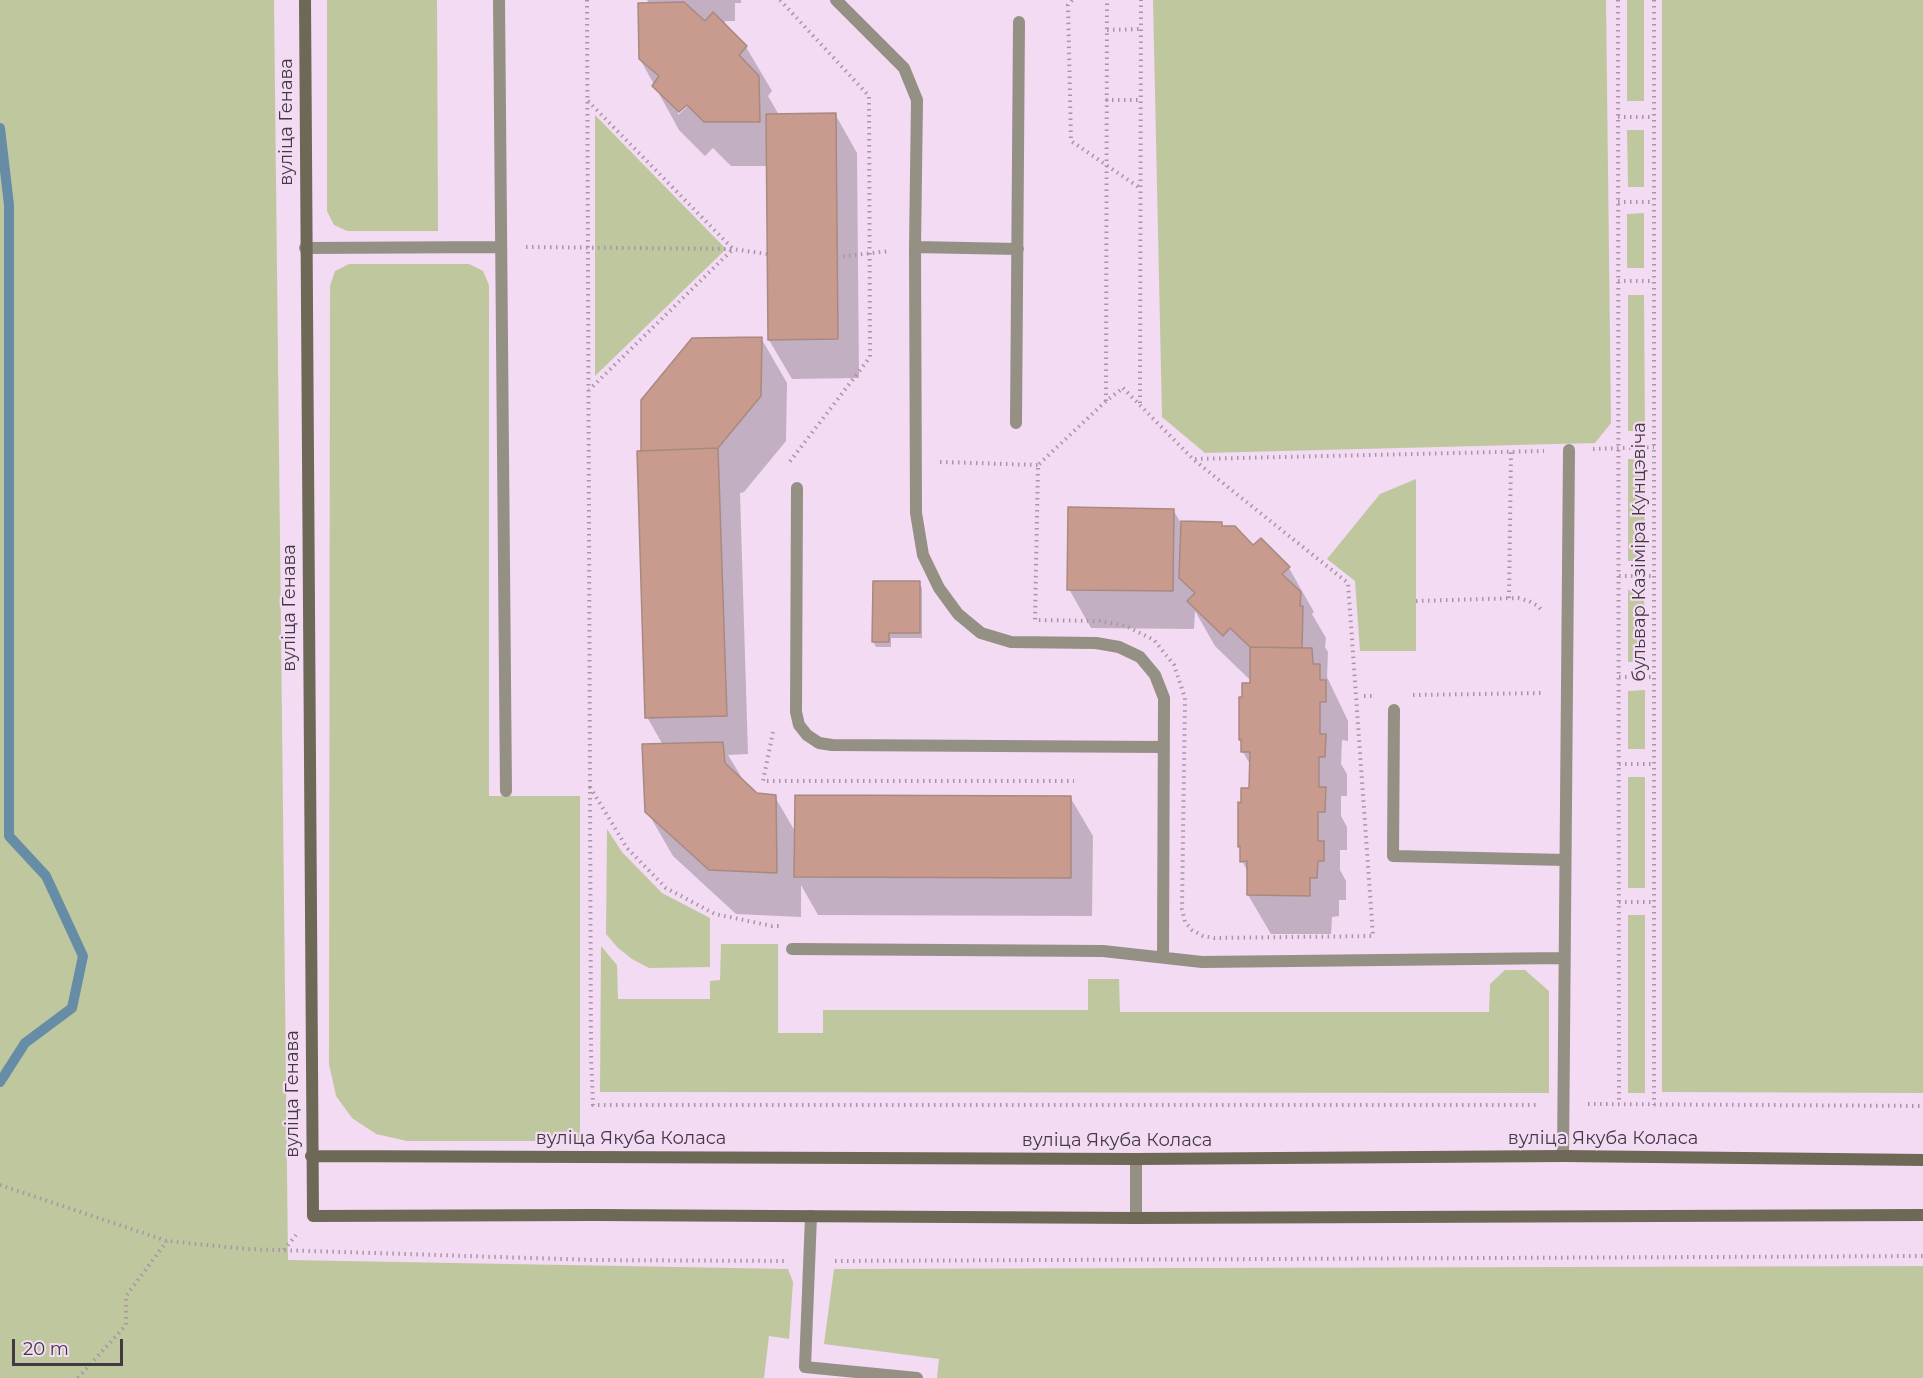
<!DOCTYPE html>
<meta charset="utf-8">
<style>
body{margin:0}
#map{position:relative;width:1923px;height:1378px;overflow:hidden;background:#f3dbf3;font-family:Montserrat,sans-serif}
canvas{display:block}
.scale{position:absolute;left:12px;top:1339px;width:111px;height:27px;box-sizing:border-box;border:3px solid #433943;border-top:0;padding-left:8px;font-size:18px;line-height:21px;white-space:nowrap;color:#433943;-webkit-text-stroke:4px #f3dbf3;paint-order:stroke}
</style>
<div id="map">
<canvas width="1923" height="1378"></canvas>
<div class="scale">20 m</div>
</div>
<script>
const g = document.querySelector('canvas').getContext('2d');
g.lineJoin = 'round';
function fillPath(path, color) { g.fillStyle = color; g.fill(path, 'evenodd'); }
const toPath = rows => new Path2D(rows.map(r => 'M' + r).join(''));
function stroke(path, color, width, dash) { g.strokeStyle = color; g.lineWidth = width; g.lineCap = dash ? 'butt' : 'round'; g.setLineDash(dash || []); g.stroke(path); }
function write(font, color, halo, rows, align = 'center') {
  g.font = font + ' Montserrat,sans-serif'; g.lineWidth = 4.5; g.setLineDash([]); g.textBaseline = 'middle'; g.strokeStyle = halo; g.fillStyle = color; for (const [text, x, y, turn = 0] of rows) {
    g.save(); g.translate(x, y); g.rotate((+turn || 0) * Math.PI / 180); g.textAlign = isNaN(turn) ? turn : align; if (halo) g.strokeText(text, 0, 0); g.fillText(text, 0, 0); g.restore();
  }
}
fillPath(toPath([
 [0,0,274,0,288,1260,788,1269,793,1282,789,1339,769,1336,764,1378,0,1378],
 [327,0,437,0,438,231,347,231,334,225,327,211],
 [1153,0,1606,0,1611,423,1595,443,1205,453,1162,417],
 [1627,0,1644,0,1644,101,1627,101],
 [1662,0,1923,0,1923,1093,1662,1092],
 [595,115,726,249,595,376],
 [1627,130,1644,130,1644,187,1628,187],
 [1644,213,1644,268,1627,268,1627,214],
 [349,264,469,264,483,271,489,285,489,796,580,796,580,1141,407,1141,376,1134,352,1118,336,1096,329,1064,330,286,335,271],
 [1628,295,1644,295,1645,431,1628,431],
 [1628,459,1644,459,1645,561,1628,561],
 [1416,479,1416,651,1360,651,1355,581,1327,559,1380,494],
 [1644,589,1645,662,1628,662,1628,590],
 [1645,690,1645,749,1628,749,1628,691],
 [1628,777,1645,777,1645,888,1628,888],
 [607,829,622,852,662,893,710,918,710,967,649,968,632,959,618,948,606,934],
 [1628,915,1645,915,1645,1093,1628,1093],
 [721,944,778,944,778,1033,823,1033,823,1010,1088,1010,1088,979,1119,979,1120,1012,1489,1012,1490,984,1505,970,1525,970,1549,991,1549,1093,600,1092,601,946,617,965,618,999,710,999,710,981,720,980],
 [1923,1266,1923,1378,937,1378,939,1359,824,1344,834,1269]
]), '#bfc79f');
fillPath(toPath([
 [647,0,741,0,741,3,735,3,735,21,725,21,725,26,746,47,772,91,768,96,779,115,835,114,857,153,859,378,792,379,769,340,768,166,731,166,713,148,705,156,679,130,640,59,650,5],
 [691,98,693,101,678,115,678,111],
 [761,338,787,383,786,441,744,492,740,493,748,754,728,755,745,783,757,795,775,797,796,833,1070,797,1093,836,1092,916,818,915,801,885,801,917,736,914,673,856,647,811,663,745,647,717,643,453],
 [1173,510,1181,523,1221,524,1224,528,1253,547,1289,568,1314,612,1312,614,1326,638,1325,647,1328,652,1327,677,1348,721,1348,741,1342,740,1341,764,1347,774,1347,796,1341,796,1341,816,1347,827,1347,850,1340,850,1340,870,1346,881,1346,900,1339,900,1339,916,1332,917,1331,934,1271,934,1248,895,1248,872,1242,861,1242,851,1239,846,1242,805,1250,790,1251,766,1243,752,1243,744,1240,739,1243,699,1251,685,1251,677,1249,679,1215,646,1195,611,1194,629,1091,628,1069,589],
 [919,583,922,588,922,638,891,638,891,647,876,647,873,641]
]), '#0003');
stroke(toPath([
 [0,128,9,205,9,836,46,876,83,956,72,1008,25,1043,0,1082]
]), '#668da5', 10);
const building = toPath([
 [684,2,705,21,713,12,747,46,739,55,759,76,760,122,704,122,687,105,679,112,652,86,659,76,639,59,638,3,684,2],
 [836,113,838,339,768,340,766,114,836,113],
 [762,337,761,396,718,448,641,451,641,400,692,338,762,337],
 [718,448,727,716,645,718,637,451,718,448],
 [1068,507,1174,509,1173,591,1067,590,1068,507],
 [1181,521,1222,522,1222,526,1235,526,1253,545,1261,538,1290,567,1282,574,1301,592,1300,606,1303,606,1302,648,1250,647,1230,628,1223,636,1187,601,1195,593,1179,578,1181,521],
 [873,581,920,581,920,633,889,633,889,642,872,642,873,581],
 [1250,647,1312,648,1313,664,1320,664,1320,680,1326,680,1326,702,1320,702,1320,734,1326,734,1325,757,1319,757,1319,787,1326,787,1325,812,1318,812,1318,841,1324,841,1324,861,1318,861,1317,878,1310,878,1310,896,1247,895,1247,861,1240,862,1240,846,1238,847,1238,802,1241,803,1241,788,1249,788,1250,752,1241,752,1241,739,1239,740,1239,697,1242,697,1242,683,1250,683,1250,647],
 [723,742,725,763,757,793,776,795,777,873,709,870,645,812,642,744,723,742],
 [795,795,1071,796,1071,878,794,877,795,795]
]);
fillPath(building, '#c89b8e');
stroke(building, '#a88980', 1.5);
stroke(toPath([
 [587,0,591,1054,593,1105,1538,1105],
 [780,0,869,96,870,357,788,464],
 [1072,0,1068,5,1071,141,1140,188],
 [1618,0,1619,1104],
 [1654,0,1654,1105],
 [1107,30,1140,29],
 [1106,100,1141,100],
 [588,101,733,249,589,390],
 [1618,117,1654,117],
 [1618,202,1654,202],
 [526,247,733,249,767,254],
 [837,257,890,251],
 [1618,281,1654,281],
 [1123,388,1194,460,1348,583,1373,936,1214,938,1203,936,1192,930,1185,922,1182,909,1185,698,1174,665,1154,640,1126,626,1100,621,1035,620,1038,465,1106,401,1123,388],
 [1106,401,1107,0],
 [1140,403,1141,0],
 [1593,449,1654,447],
 [1195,459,1544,451],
 [940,462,1038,465],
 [1619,576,1654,576],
 [1509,598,1511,452],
 [1416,601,1518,598,1529,601,1538,606,1543,612],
 [1619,677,1654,677],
 [1413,695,1543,693],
 [1364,696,1375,696],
 [773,732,763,781,1074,781],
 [1619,764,1654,764],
 [590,787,627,848,666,888,715,914,772,926,781,926],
 [1619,902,1654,902],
 [1588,1104,1923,1106],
 [0,1185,167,1241,247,1249,594,1260,785,1261],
 [284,1250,296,1235],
 [835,1261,1923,1256],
 [78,1378,126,1325,126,1296,167,1241]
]), '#a896a8', 4, [1.5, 4.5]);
stroke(toPath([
 [499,0,506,791],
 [836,0,904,68,917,100,915,247,916,513,923,555,939,588,958,614,981,633,1011,642,1096,643,1119,647,1140,657,1155,675,1164,698,1163,957],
 [915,247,1018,249],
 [305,248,501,247],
 [1016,423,1019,22],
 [797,488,796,712,799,725,807,735,819,743,832,745,1164,747],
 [1394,710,1393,856,1565,860],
 [792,949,1103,951,1202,962,1564,958],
 [1563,1156,1569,450],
 [811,1216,805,1367,917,1378]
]), '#949084', 12);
stroke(toPath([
 [1136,1218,1136,1159]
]), '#949084', 12);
stroke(toPath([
 [305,0,313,1216,594,1215,1136,1218,1923,1215],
 [311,1156,1136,1159,1563,1156,1923,1160]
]), '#6e6856', 12);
write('18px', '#433943', '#f3dbf3', [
 ["вуліца Генава",287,122,-90],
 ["бульвар Казіміра Кунцэвіча",1640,552,-90],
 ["вуліца Генава",290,608,-90],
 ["вуліца Генава",293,1094,-90],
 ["вуліца Якуба Коласа",631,1139],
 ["вуліца Якуба Коласа",1603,1139],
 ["вуліца Якуба Коласа",1117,1141]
]);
</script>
